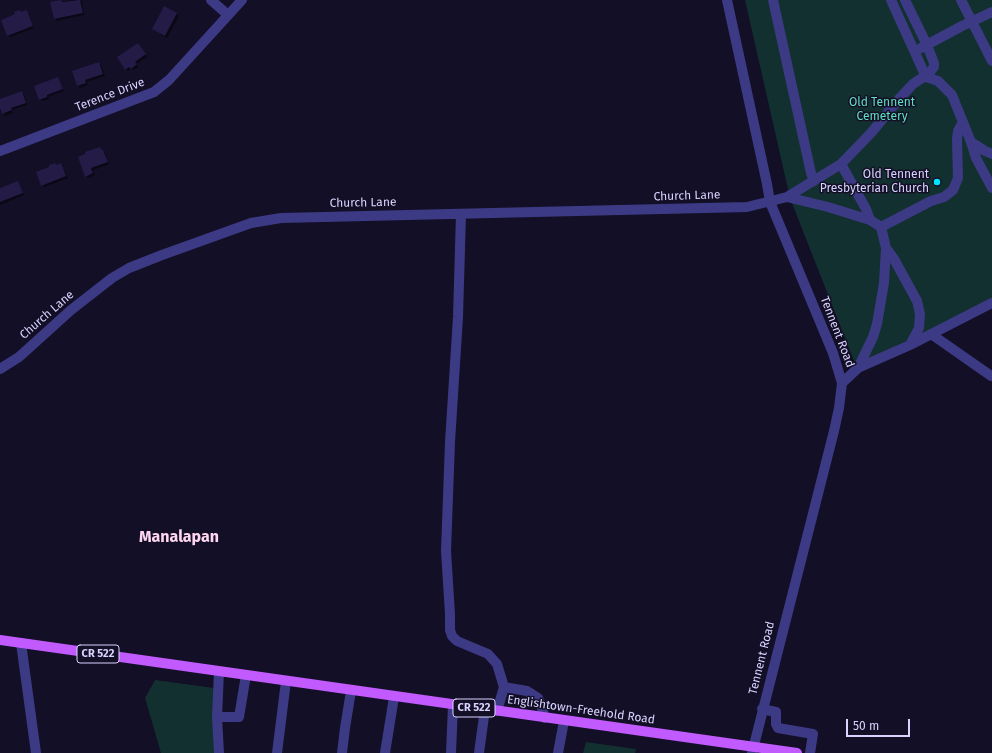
<!DOCTYPE html>
<style>
body{margin:0}
#map{position:relative;width:992px;height:753px;overflow:hidden;background:#130f26;font-family:"Fira Sans",sans-serif}
canvas{display:block}
.scale{position:absolute;left:846px;top:719px;width:64px;height:18px;box-sizing:border-box;border:2px solid #d9d4ff;border-top:0;padding-left:5px;font-size:12px;line-height:14px;white-space:nowrap;color:#d9d4ff;-webkit-text-stroke:3px #130f26;paint-order:stroke}
</style>
<div id="map">
<canvas width="992" height="753"></canvas>
<div class="scale">50 m</div>
</div>
<script>
const g = document.querySelector('canvas').getContext('2d');
g.lineJoin = 'round';
function fillPath(path, color) { g.fillStyle = color; g.fill(path, 'evenodd'); }
const toPath = rows => new Path2D(rows.map(r => 'M' + r).join(''));
function stroke(path, color, width, dash) { g.strokeStyle = color; g.lineWidth = width; g.lineCap = dash ? 'butt' : 'round'; g.setLineDash(dash || []); g.stroke(path); }
function write(font, color, halo, rows, align = 'center') {
  g.font = font + ' "Fira Sans",sans-serif'; g.lineWidth = 3; g.setLineDash([]); g.textBaseline = 'middle'; g.strokeStyle = halo; g.fillStyle = color; for (const [text, x, y, turn = 0] of rows) {
    g.save(); g.translate(x, y); g.rotate((+turn || 0) * Math.PI / 180); g.textAlign = isNaN(turn) ? turn : align; if (halo) g.strokeText(text, 0, 0); g.fillText(text, 0, 0); g.restore();
  }
}
fillPath(toPath([
 [745,0,992,0,992,300,856,366,790,198],
 [155,680,214,688,217,753,161,753,145,698],
 [586,742,636,749,635,753,583,753]
]), '#12302f');
fillPath(toPath([
 [75,0,82,1,84,15,57,21,55,19,52,3],
 [164,7,179,16,167,38,153,29],
 [27,11,29,14,34,28,10,37,8,35,16,15],
 [140,46,147,57,136,64,138,67,133,70,132,68,128,71,126,69],
 [99,63,101,65,105,76,87,82,88,85,80,88,78,86],
 [58,78,64,91,48,97,49,99,42,101,40,99],
 [21,93,24,95,27,105,12,110,13,113,5,116,0,105,0,100],
 [100,148,105,153,109,164,93,170,95,175,88,178,86,176],
 [61,164,68,178,44,187,42,185,56,166],
 [18,182,24,195,0,205,0,187,1,189]
]), '#0007');
fillPath(toPath([
 [61,0,62,2,80,0,83,13,54,19,50,2],
 [164,6,177,13,165,36,152,29],
 [20,10,21,12,27,10,33,26,7,36,1,20,15,14,14,12],
 [138,43,146,54,135,62,137,64,131,69,129,67,125,70,117,57],
 [99,62,103,74,85,80,86,83,77,86,72,71],
 [58,77,63,89,47,95,47,97,39,100,34,86],
 [22,91,26,103,11,108,12,110,2,114,0,108,0,99],
 [100,147,102,150,103,150,108,162,91,168,93,173,85,177,78,157,85,154,85,152],
 [55,163,56,165,61,163,66,176,41,186,36,172,49,167,49,165],
 [18,181,23,193,0,202,0,188]
]), '#241b47');
stroke(toPath([
 [211,0,228,15],
 [727,0,767,184,770,202,833,353,842,383,839,408,834,431,752,753],
 [773,0,811,173,814,181],
 [891,0,926,77,938,81,952,95,971,142,985,151,992,154],
 [961,0,992,61],
 [921,48,962,26,992,12],
 [971,142,976,158,992,188],
 [0,151,154,92,169,80,242,0],
 [841,164,866,209,870,220],
 [787,197,828,207,870,220,881,227,886,248,884,283,877,324,873,337,858,368,842,383],
 [461,214,458,317,450,442,446,551,450,614,450,630,452,636,457,641,488,654,497,664,504,687,497,711],
 [881,227,931,201,944,197,953,190,958,178,957,139,958,131,963,122],
 [931,334,991,376],
 [910,345,992,303],
 [858,368,910,345,919,328,920,314,917,301,894,259,886,248],
 [0,369,19,357,71,310,112,278,129,268,162,255,251,223,281,218,747,207,787,197,841,164,871,133,899,99,913,84,922,78,926,77,934,67,934,63,927,45,905,0],
 [21,643,36,753],
 [219,672,217,717,219,753],
 [504,687,527,691,538,698,541,705,545,718],
 [762,709,776,712,776,724,778,728,813,734,810,753],
 [217,717,239,717,246,675],
 [277,753,286,681],
 [342,753,345,728,351,691],
 [385,753,394,697],
 [451,753,453,705],
 [479,753,485,709],
 [558,753,564,721]
]), '#3d3a85', 10);
stroke(toPath([
 [0,640,797,753]
]), '#c25bff', 10);
for (const [x, y, r, color] of [
 [937,182,4,"#00e5ff"]
]) { const dot = new Path2D(); dot.arc(x, y, r, 0, 2 * Math.PI); g.fillStyle = color; g.fill(dot); stroke(dot, '#130f26', 1.5); }
for (const [x, y, w] of [
 [98,654,42],
 [474,708,42]
]) { const box = new Path2D(); box.roundRect(x - w / 2, y - 9, w, 18, 3); g.fillStyle = '#130f26'; g.fill(box); stroke(box, '#d9d4ff', 1); }
write('bold 11px', '#d9d4ff', null, [
 ["CR 522",98,654],
 ["CR 522",474,708]
]);
write('12px', '#d9d4ff', '#130f26', [
 ["Terence Drive",110,95,-21],
 ["Church Lane",687,196,-2],
 ["Church Lane",363,203,-1],
 ["Church Lane",47,315,-41],
 ["Tennent Road",837,332,69],
 ["Tennent Road",762,658,-76],
 ["Englishtown-Freehold Road",581,710,8]
]);
write('12px', '#5fe0c0', '#130f26', [
 ["Old Tennent",882,103],
 ["Cemetery",882,117]
]);
write('12px', '#d9d4ff', '#130f26', [
 ["Old Tennent",929,175],
 ["Presbyterian Church",929,189]
], 'right');
write('bold 16px', '#ffd6f0', '#130f26', [
 ["Manalapan",179,538]
]);
</script>
